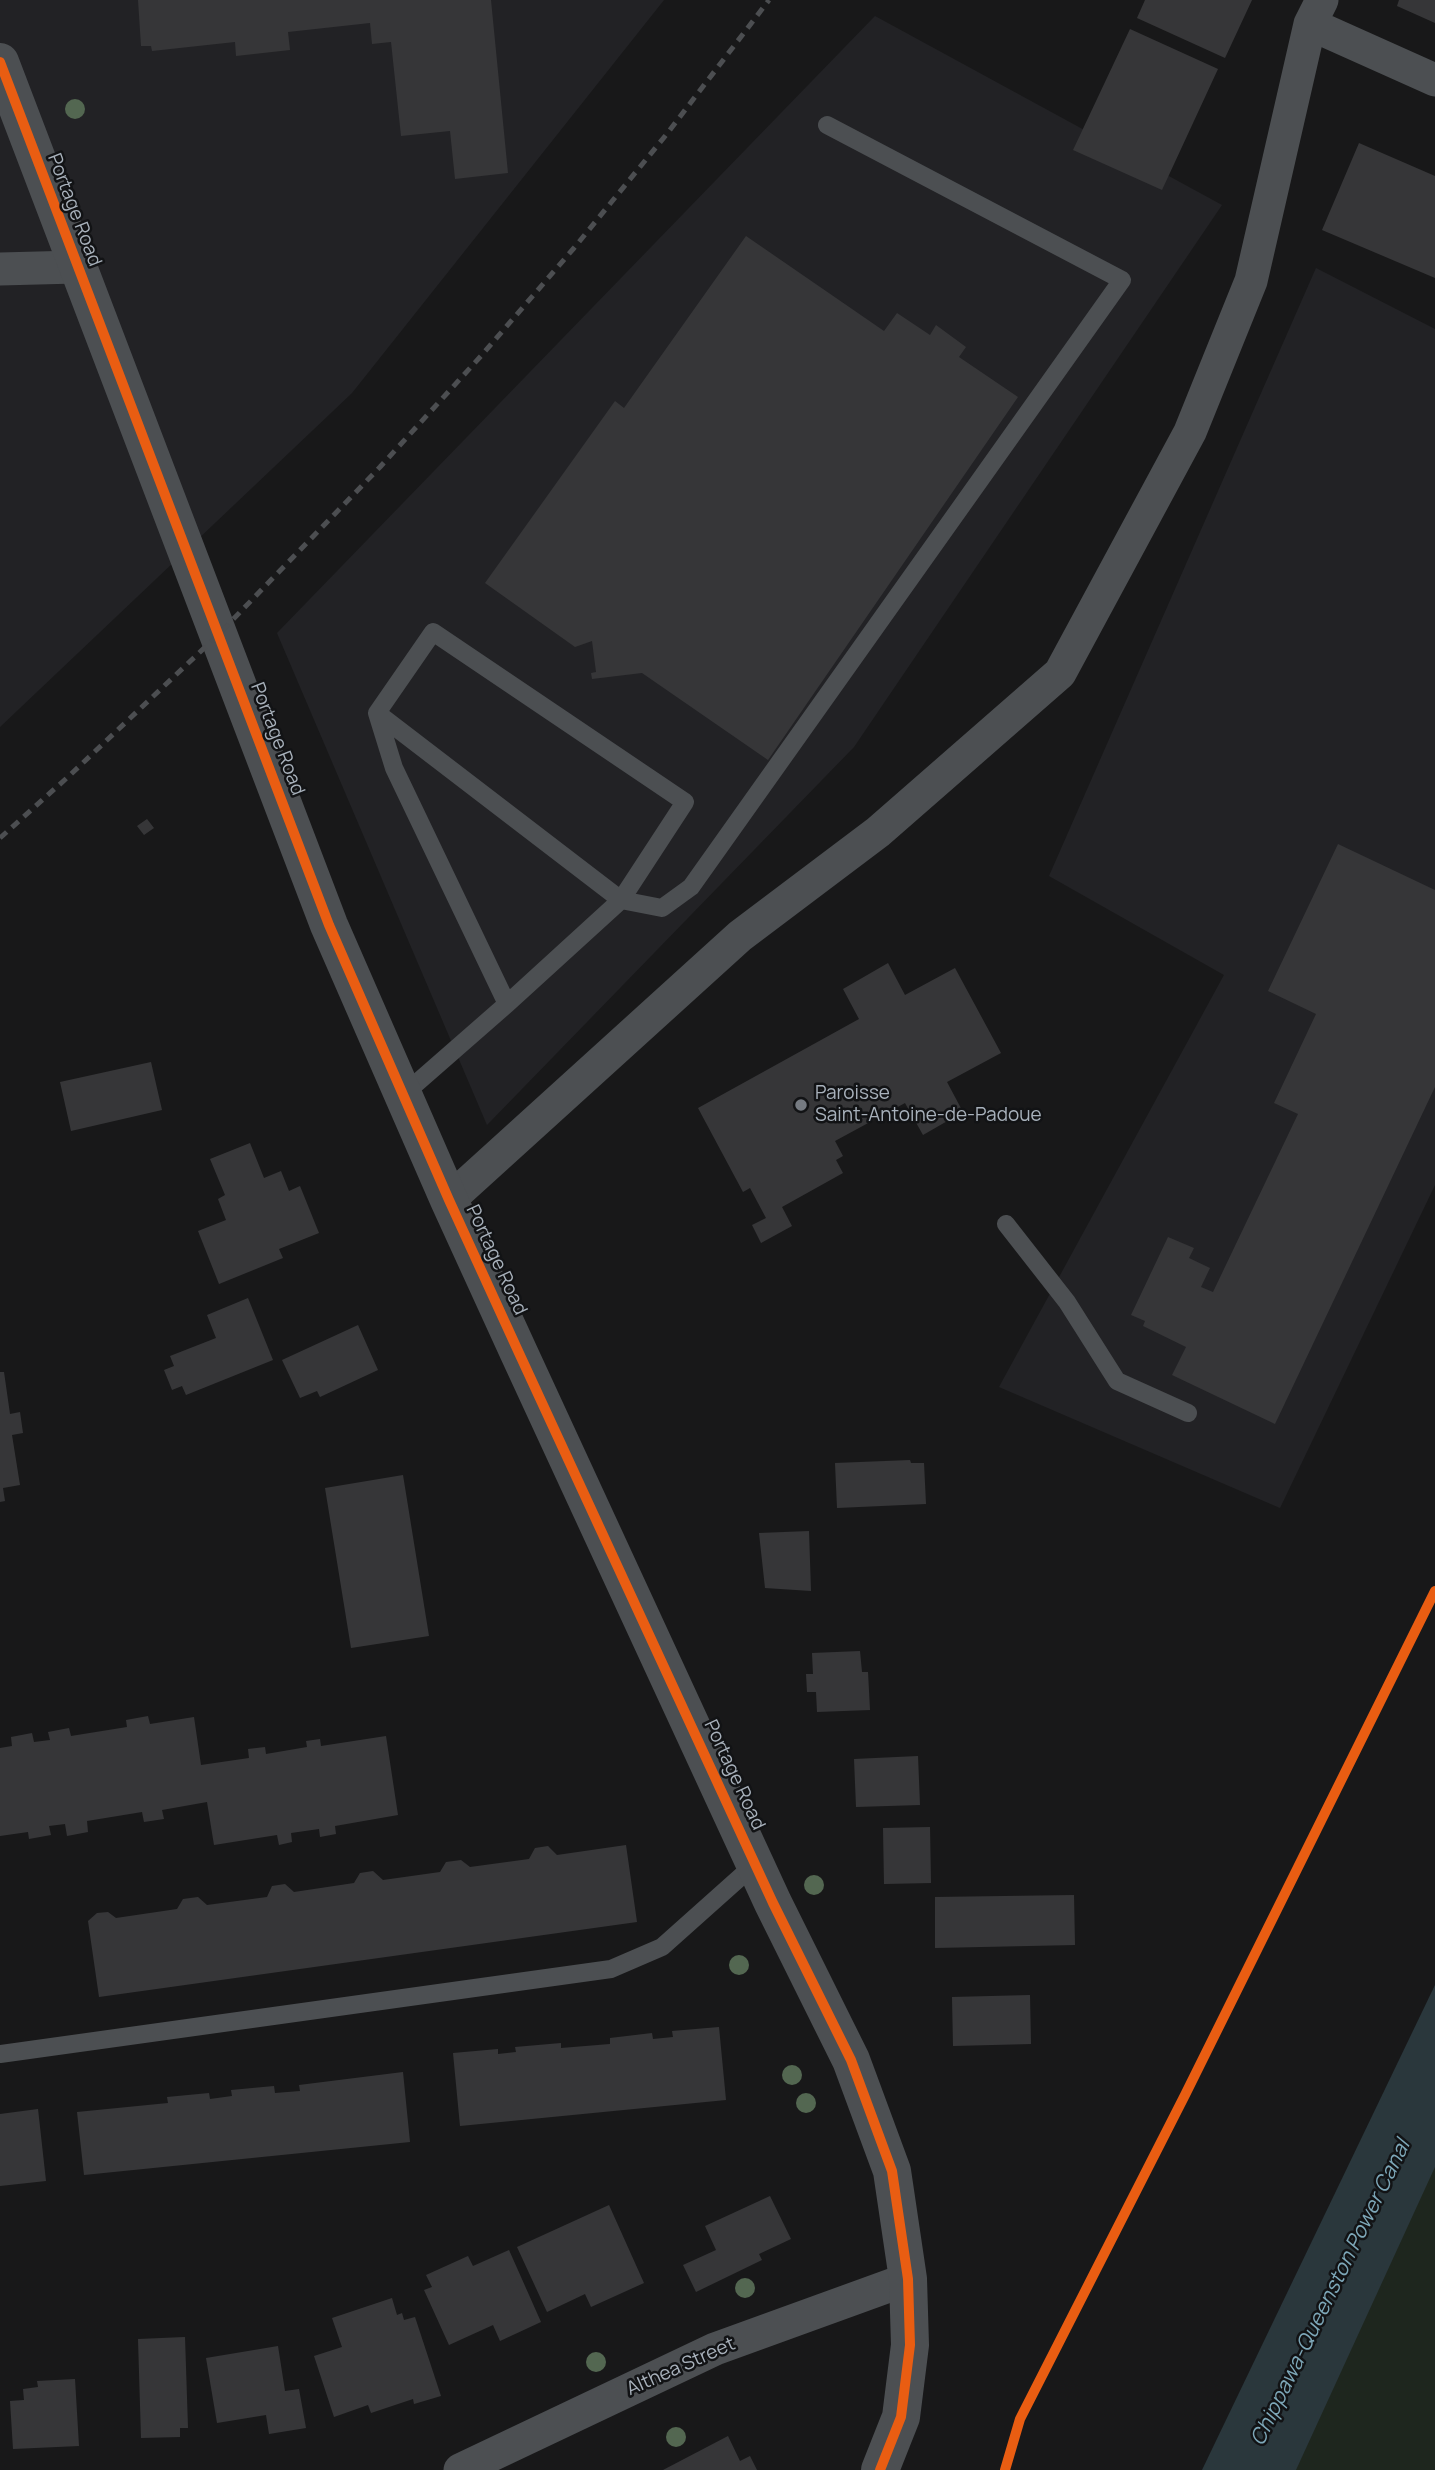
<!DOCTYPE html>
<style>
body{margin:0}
canvas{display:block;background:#181819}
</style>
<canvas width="1435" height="2470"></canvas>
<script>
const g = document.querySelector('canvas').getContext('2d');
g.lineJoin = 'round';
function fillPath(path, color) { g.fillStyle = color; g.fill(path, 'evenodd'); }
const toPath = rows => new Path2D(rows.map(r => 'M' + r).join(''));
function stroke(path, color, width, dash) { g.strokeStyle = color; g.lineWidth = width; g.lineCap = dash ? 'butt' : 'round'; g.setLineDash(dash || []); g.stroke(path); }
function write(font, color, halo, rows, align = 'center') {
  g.font = font + ' Manrope,sans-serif'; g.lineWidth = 5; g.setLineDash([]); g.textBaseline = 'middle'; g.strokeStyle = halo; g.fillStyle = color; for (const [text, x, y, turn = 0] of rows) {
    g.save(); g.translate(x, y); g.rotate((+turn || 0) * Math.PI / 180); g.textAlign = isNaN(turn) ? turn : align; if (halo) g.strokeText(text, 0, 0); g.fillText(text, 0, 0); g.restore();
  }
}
fillPath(toPath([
 [0,0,664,0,352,393,0,727],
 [875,16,1222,205,854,747,487,1125,277,633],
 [1316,268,1435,329,1435,1185,1280,1508,999,1387,1224,975,1049,876]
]), '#222225');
fillPath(toPath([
 [1435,2121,1435,2470,1266,2470]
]), '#1e261e');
fillPath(toPath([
 [1435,1985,1435,2167,1296,2470,1202,2470]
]), '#2a373c');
fillPath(toPath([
 [138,0,491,0,508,173,455,179,450,131,401,136,391,42,372,44,370,23,288,32,290,50,236,56,235,42,152,51,151,46,141,46],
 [1145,0,1252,0,1225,58,1137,18],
 [1399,0,1435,0,1435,23,1397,6],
 [1130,29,1218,69,1162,190,1073,150],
 [1359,143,1435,176,1435,278,1322,230],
 [746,236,884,331,897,313,930,335,936,325,966,347,959,357,1018,397,768,760,642,673,592,679,591,673,596,672,592,641,575,647,485,583,615,401,624,408],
 [147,819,154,828,144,835,137,826],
 [1338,844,1435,890,1435,1087,1275,1424,1172,1375,1186,1347,1143,1326,1145,1321,1131,1315,1168,1237,1194,1248,1189,1258,1210,1268,1201,1287,1213,1292,1298,1114,1274,1103,1316,1014,1268,991],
 [888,963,905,995,955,968,1001,1053,947,1082,963,1112,923,1135,905,1103,835,1141,843,1156,836,1160,843,1173,782,1207,792,1226,761,1243,752,1225,766,1218,750,1188,743,1192,698,1108,859,1019,843,989],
 [151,1062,162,1110,71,1131,60,1082],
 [250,1143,264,1178,281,1171,289,1191,300,1186,319,1233,279,1249,283,1258,219,1284,198,1231,226,1220,218,1199,225,1195,210,1159],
 [248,1298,273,1360,186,1395,182,1386,172,1390,164,1370,174,1366,170,1356,216,1338,207,1315],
 [358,1325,378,1370,320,1397,317,1391,300,1398,282,1360],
 [0,1372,4,1372,10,1414,20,1412,23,1433,12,1435,20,1485,3,1488,5,1501,0,1502],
 [910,1460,911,1463,924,1463,926,1504,837,1508,835,1463],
 [403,1475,429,1636,351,1648,325,1488],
 [809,1531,811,1591,765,1588,759,1533],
 [860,1651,862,1672,868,1672,870,1710,817,1712,816,1692,807,1692,806,1674,813,1674,812,1653],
 [148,1716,150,1724,194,1717,201,1765,249,1758,248,1749,265,1747,266,1754,307,1747,306,1741,320,1739,321,1746,386,1736,398,1815,335,1826,336,1834,320,1837,319,1829,291,1833,292,1842,279,1845,277,1835,214,1845,207,1802,162,1810,164,1819,144,1822,142,1812,87,1821,88,1832,67,1836,65,1824,49,1826,51,1835,29,1839,28,1832,0,1836,0,1748,12,1746,11,1737,32,1733,34,1742,50,1740,48,1732,69,1728,71,1736,127,1727,126,1720],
 [918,1756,920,1805,856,1807,854,1759],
 [930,1827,931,1883,884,1884,883,1828],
 [626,1845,637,1922,99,1997,88,1921,97,1913,108,1912,116,1918,177,1909,183,1899,198,1897,207,1905,267,1897,272,1886,285,1884,294,1892,354,1883,360,1873,373,1871,383,1880,440,1872,446,1862,461,1860,470,1867,529,1859,535,1848,548,1846,557,1855],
 [1074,1895,1075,1945,935,1948,935,1897],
 [1030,1995,1031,2044,953,2046,952,1997],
 [719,2027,726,2100,460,2126,453,2053,498,2049,498,2054,516,2052,515,2047,561,2043,561,2048,610,2044,610,2038,652,2033,653,2039,673,2037,672,2031],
 [403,2072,410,2142,84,2175,77,2112,168,2103,167,2097,209,2093,210,2099,232,2096,231,2090,274,2086,275,2093,300,2091,299,2085],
 [38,2109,46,2181,0,2186,0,2114],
 [770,2196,791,2239,759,2254,762,2260,696,2292,683,2265,716,2250,705,2226],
 [609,2205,644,2283,591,2307,585,2294,547,2312,517,2247],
 [509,2250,541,2322,500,2341,493,2325,449,2345,424,2290,432,2287,426,2275,468,2256,473,2266],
 [392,2298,397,2315,402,2313,404,2320,415,2317,441,2396,414,2404,413,2399,371,2413,368,2405,334,2417,314,2356,342,2347,332,2318],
 [185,2337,188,2428,180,2428,180,2437,141,2438,138,2339],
 [278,2346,285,2391,299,2389,306,2428,269,2434,266,2415,217,2423,206,2358],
 [75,2379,79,2446,13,2449,10,2401,24,2400,23,2389,38,2387,37,2381],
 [728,2436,740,2461,750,2456,757,2470,663,2470]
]), '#363638');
stroke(toPath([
 [377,713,621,900,685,802,433,632,377,713,394,768,507,1004],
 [403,1095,507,1004,621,900,662,908,691,887,1122,280,827,125],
 [1006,1224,1067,1302,1117,1381,1188,1413],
 [0,2054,611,1969,662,1947,755,1864]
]), '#4c4f52', 18);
stroke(toPath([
 [1310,24,1435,80],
 [0,269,76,267],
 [449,1200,740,936,878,832,1060,673,1190,432,1251,281,1310,24,1322,0],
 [460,2470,715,2349,908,2279]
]), '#4c4f52', 33);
stroke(toPath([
 [0,62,329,925,449,1200,519,1353,773,1903,851,2060,892,2171,908,2279,910,2345,901,2417,880,2470]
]), '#4c4f52', 38);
stroke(toPath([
 [0,838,69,776,219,634,380,467,481,356,574,248,666,135,769,0]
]), '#4c4e51', 5, [9, 7]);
stroke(toPath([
 [0,62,329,925,449,1200,519,1353,773,1903,851,2060,892,2171,908,2279,910,2345,901,2417,880,2470],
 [1005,2470,1020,2419,1185,2095,1435,1591]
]), '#e95d12', 10);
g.fillStyle = '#536751';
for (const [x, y] of [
 [75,109],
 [814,1885],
 [739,1965],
 [792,2075],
 [806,2103],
 [745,2288],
 [596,2362],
 [676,2437]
]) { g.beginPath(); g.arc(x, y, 10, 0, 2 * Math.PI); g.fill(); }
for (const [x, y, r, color] of [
 [801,1105,7,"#767b82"]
]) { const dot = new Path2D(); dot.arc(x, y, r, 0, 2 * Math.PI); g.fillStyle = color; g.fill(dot); stroke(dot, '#121315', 2.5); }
write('19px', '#a8b1bb', '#121315', [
 ["Portage Road",74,210,69],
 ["Portage Road",277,739,69],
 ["Portage Road",496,1260,65],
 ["Portage Road",734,1775,65],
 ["Althea Street",681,2367,-24]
]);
write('19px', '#a8b1bb', '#121315', [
 ["Paroisse",815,1094],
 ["Saint-Antoine-de-Padoue",815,1116]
], 'left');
write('italic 21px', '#7da7b8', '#121315', [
 ["Chippawa-Queenston Power Canal",1331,2293,-64]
]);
</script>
